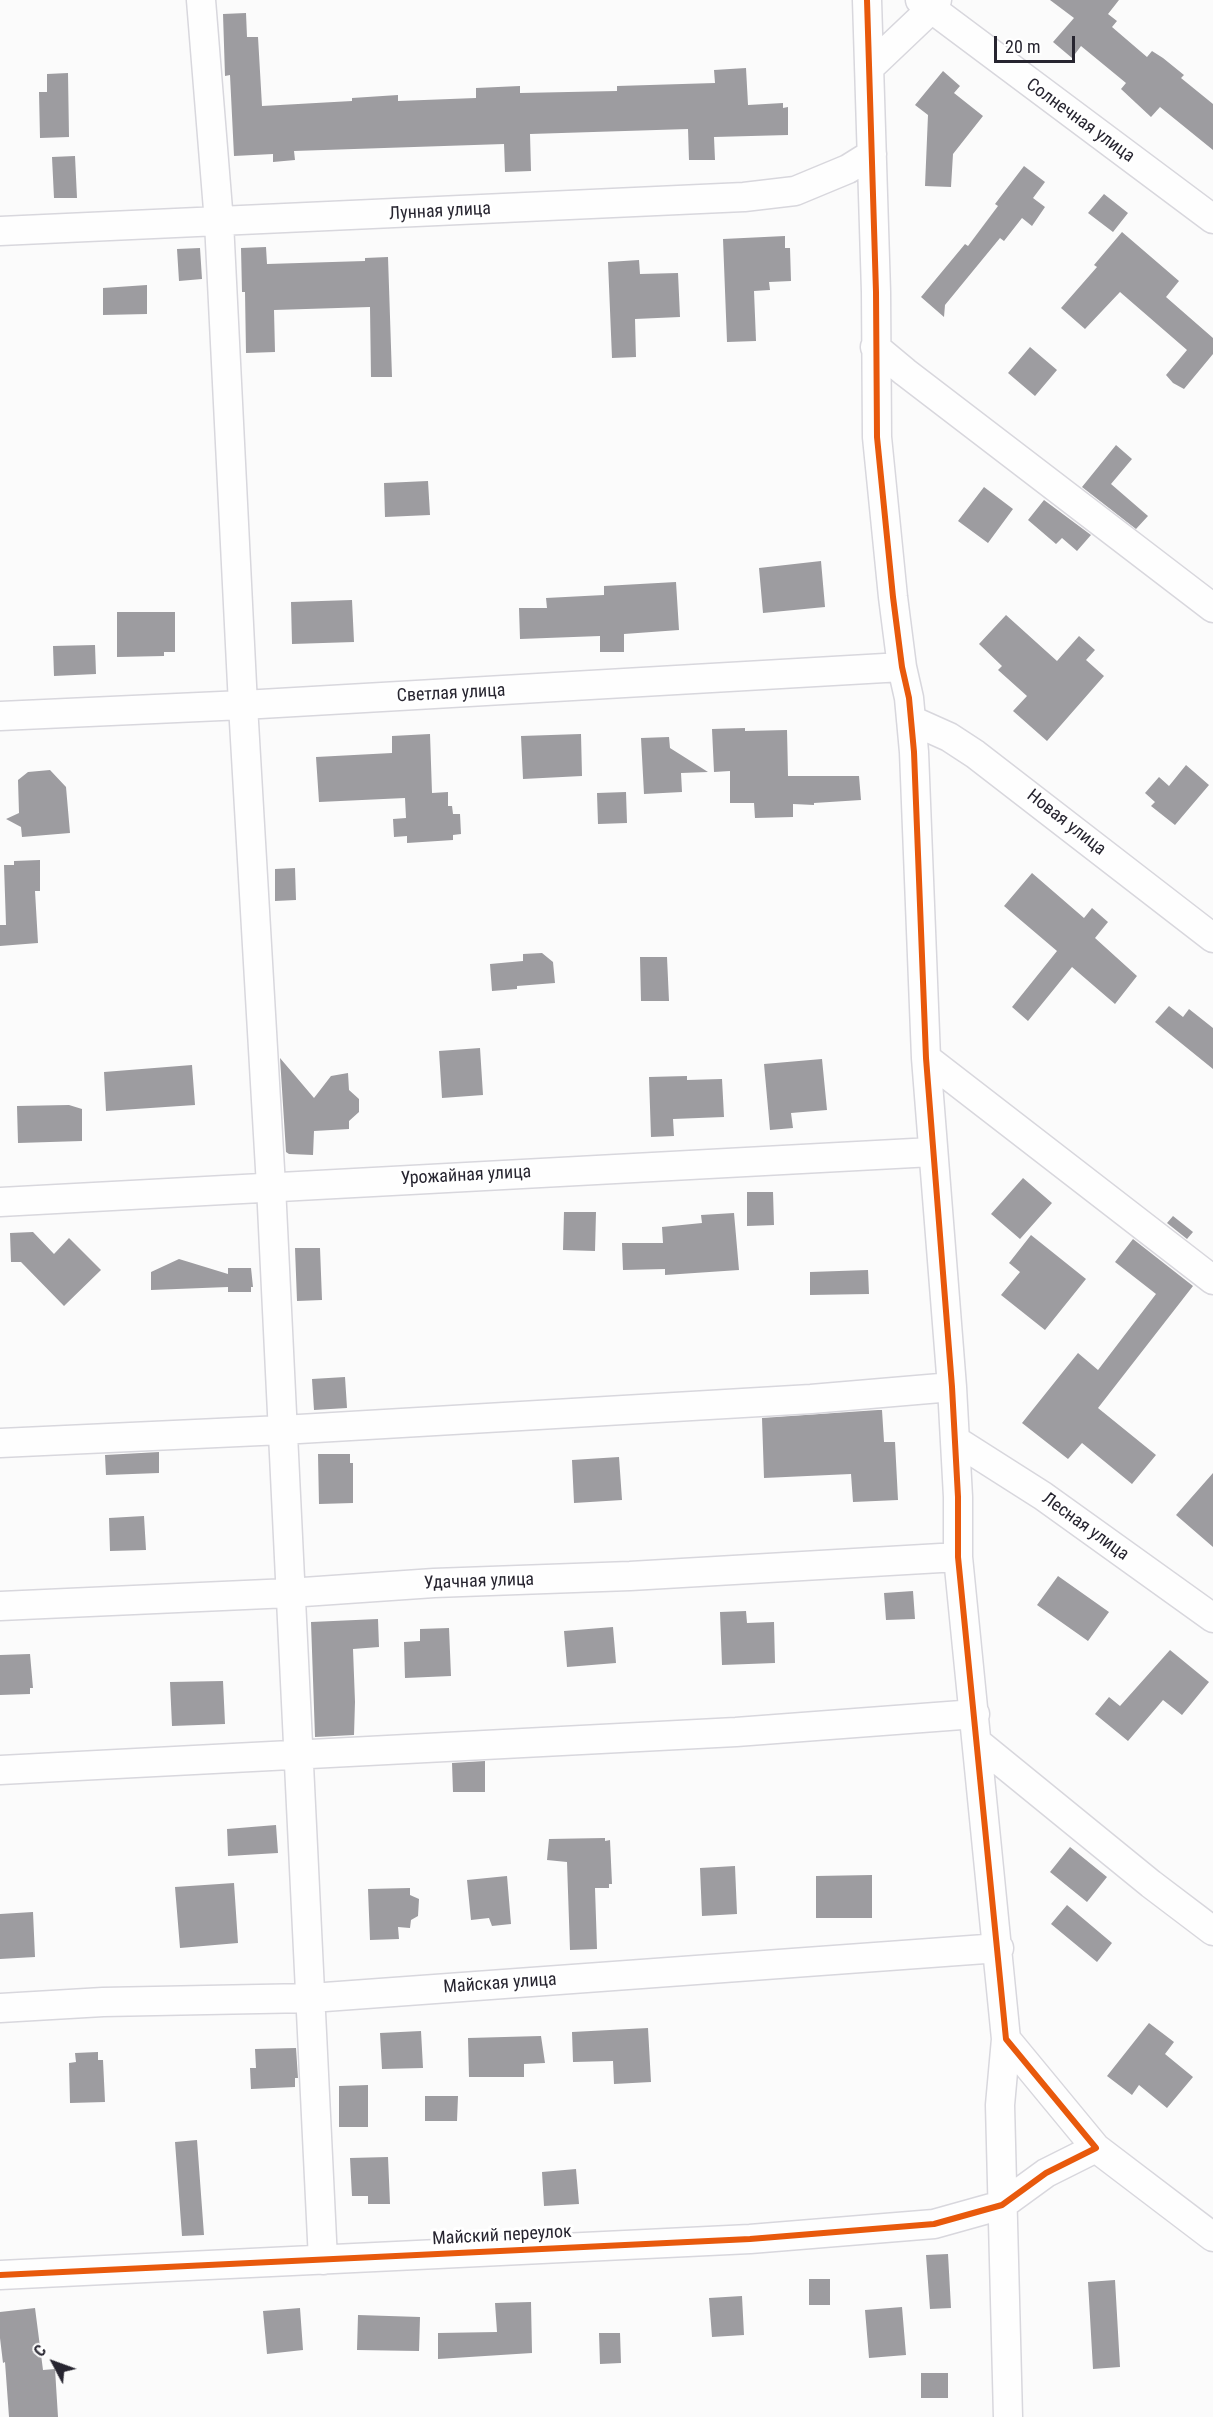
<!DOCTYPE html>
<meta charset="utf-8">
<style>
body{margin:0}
#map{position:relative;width:1213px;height:2417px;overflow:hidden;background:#fbfbfb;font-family:"Roboto Condensed",sans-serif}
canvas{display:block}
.north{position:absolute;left:24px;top:2333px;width:60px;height:60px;-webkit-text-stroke:4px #fff;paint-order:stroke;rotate:311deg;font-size:16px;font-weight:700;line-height:24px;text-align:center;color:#272530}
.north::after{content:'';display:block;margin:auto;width:21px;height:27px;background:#272530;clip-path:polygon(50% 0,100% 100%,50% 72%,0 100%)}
.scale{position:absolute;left:994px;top:36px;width:81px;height:27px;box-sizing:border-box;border:3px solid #272530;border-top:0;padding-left:8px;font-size:18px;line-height:21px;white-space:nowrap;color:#272530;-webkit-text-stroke:4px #fff;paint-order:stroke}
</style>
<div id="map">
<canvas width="1213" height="2417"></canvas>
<div class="north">С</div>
<div class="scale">20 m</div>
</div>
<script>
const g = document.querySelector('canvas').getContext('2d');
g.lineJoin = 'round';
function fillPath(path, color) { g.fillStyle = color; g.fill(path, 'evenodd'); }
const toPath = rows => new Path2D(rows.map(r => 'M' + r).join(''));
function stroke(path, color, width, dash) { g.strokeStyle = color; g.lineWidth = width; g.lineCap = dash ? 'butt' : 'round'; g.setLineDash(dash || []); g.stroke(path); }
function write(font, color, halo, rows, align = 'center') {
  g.font = font + ' "Roboto Condensed",sans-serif'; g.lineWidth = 6; g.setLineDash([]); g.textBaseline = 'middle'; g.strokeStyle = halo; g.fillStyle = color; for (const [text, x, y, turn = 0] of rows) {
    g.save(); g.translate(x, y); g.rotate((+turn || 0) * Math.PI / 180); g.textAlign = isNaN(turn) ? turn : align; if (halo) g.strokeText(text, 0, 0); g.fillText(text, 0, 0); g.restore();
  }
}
fillPath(toPath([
 [1050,0,1119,0,1108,14,1117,21,1112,27,1147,57,1152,51,1163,58,1184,75,1181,78,1213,104,1213,150,1160,107,1151,117,1121,89,1126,83,1081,46,1072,58,1053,42,1074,18],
 [246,13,247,37,258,37,262,106,352,101,352,98,398,95,398,101,476,98,476,88,520,86,520,93,617,91,617,86,715,83,714,70,746,68,748,105,783,103,783,108,788,107,788,135,714,137,715,160,689,160,688,129,530,134,531,171,505,172,504,144,294,151,295,160,273,162,273,154,234,156,230,75,225,76,223,14],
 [943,71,960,86,954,93,983,116,953,154,951,187,925,186,928,115,915,105],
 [68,73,69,137,40,138,39,92,47,92,47,74],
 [75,156,77,198,54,198,52,157],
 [1024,166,1045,182,1033,198,1045,207,1032,226,1022,218,1004,241,1000,238,945,305,944,317,921,297,965,244,968,246,998,206,995,204],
 [1104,194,1128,213,1113,232,1088,213],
 [1122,232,1179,281,1166,297,1213,338,1213,354,1184,389,1173,383,1166,375,1187,350,1120,292,1085,329,1061,308,1097,267,1094,265],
 [785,236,785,248,790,248,791,281,769,282,770,290,754,291,756,341,727,342,723,239],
 [266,247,267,264,365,261,365,258,388,257,392,377,371,377,370,307,274,310,275,352,246,353,245,292,242,292,241,248],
 [200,248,202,279,179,281,177,249],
 [639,260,640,274,678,273,680,317,635,319,636,357,612,358,608,262],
 [147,285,147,314,103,315,103,288],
 [1030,347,1057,370,1035,396,1008,373],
 [1116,445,1132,459,1111,484,1148,516,1136,529,1082,487],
 [428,481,430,515,385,517,384,483],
 [984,487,1013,509,988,543,958,521],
 [1044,500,1091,535,1077,551,1062,538,1056,544,1028,520],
 [821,561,825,607,763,613,759,568],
 [676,582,679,630,624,634,624,652,600,652,600,636,520,639,519,608,547,608,546,598,604,595,604,586],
 [352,600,354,642,292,644,291,602],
 [117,612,175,612,175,652,164,652,164,656,117,657],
 [1006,615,1057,661,1079,636,1095,650,1086,660,1104,676,1047,741,1013,711,1027,696,998,670,1002,666,979,644],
 [95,645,96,674,54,676,53,646],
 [745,728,745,731,787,730,788,776,859,776,861,800,814,803,814,805,793,804,793,817,755,818,754,803,730,803,730,771,714,772,712,729],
 [430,734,432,793,448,792,448,806,452,806,453,814,460,814,461,834,453,835,453,840,407,843,407,836,394,837,393,819,406,818,405,798,319,802,316,757,392,753,392,736],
 [581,734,582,776,523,779,521,736],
 [669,737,670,748,708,772,681,773,682,792,644,794,641,738],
 [1186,765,1209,785,1175,825,1151,806,1155,802,1145,793,1159,777,1169,786],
 [50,770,66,787,70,833,22,837,21,827,6,819,19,813,18,780,28,772],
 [626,792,627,823,598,824,597,793],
 [40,860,40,891,35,891,38,943,0,946,0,925,6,925,4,865,14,865,14,861],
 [295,868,296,900,275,901,275,869],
 [1032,873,1084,918,1092,908,1108,922,1095,938,1137,976,1115,1004,1072,967,1028,1021,1012,1007,1057,951,1004,906],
 [542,953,553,962,555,983,517,986,517,989,492,991,490,964,523,961,523,954],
 [640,957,667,957,669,1001,641,1001],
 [1169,1006,1183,1017,1189,1009,1213,1028,1213,1069,1155,1022],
 [480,1048,483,1095,442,1098,439,1051],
 [280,1058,314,1098,331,1076,348,1073,349,1090,359,1099,359,1112,349,1121,349,1129,314,1131,313,1155,289,1154,286,1152],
 [822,1059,827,1110,791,1113,793,1128,770,1130,764,1064],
 [192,1065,195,1105,106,1111,104,1072],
 [687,1076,687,1080,722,1079,724,1117,673,1119,674,1136,651,1137,649,1077],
 [69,1105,82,1109,82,1141,18,1143,17,1106],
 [1023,1178,1052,1203,1020,1239,991,1214],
 [747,1192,773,1192,774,1225,747,1226],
 [564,1212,596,1212,595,1251,563,1250],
 [734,1213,739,1270,665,1275,665,1269,623,1270,622,1243,663,1243,662,1227,702,1223,701,1215],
 [1173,1216,1193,1232,1187,1239,1167,1223],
 [33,1232,54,1254,69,1238,101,1270,64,1306,21,1262,11,1262,10,1233],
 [1031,1235,1086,1279,1045,1330,1001,1295,1020,1272,1009,1263],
 [1133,1239,1193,1286,1098,1408,1156,1455,1132,1484,1082,1443,1068,1459,1022,1423,1078,1353,1098,1370,1156,1294,1115,1262],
 [295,1248,320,1248,322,1300,297,1301],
 [179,1259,228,1274,228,1268,251,1268,253,1287,251,1287,251,1292,228,1292,228,1287,151,1290,151,1272],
 [868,1270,869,1294,810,1295,810,1272],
 [345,1377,347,1408,314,1410,312,1379],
 [878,1410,882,1410,884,1442,895,1442,898,1500,853,1502,851,1474,764,1478,762,1418],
 [159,1452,159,1473,106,1475,105,1455],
 [318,1454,350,1454,350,1463,353,1463,353,1503,319,1504],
 [619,1457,622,1500,574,1503,572,1460],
 [1213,1473,1213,1547,1176,1515],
 [144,1516,146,1550,110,1551,109,1518],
 [1058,1576,1109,1612,1088,1641,1037,1605],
 [913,1591,915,1619,886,1620,884,1593],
 [746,1611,747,1623,774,1622,775,1663,722,1665,720,1612],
 [378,1619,379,1647,353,1649,355,1702,354,1735,315,1737,311,1622],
 [613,1627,616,1663,567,1667,564,1631],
 [449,1628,451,1676,405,1678,404,1642,420,1641,420,1629],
 [1170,1650,1209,1682,1182,1715,1163,1700,1128,1741,1095,1714,1109,1697,1120,1706],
 [30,1654,33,1688,30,1688,30,1694,0,1695,0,1655],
 [223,1681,225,1724,172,1726,170,1682],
 [485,1761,485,1792,453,1792,452,1763],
 [276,1825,278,1853,228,1856,227,1829],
 [605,1838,605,1841,610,1840,612,1884,609,1884,609,1888,595,1888,597,1949,570,1950,567,1862,547,1860,549,1839],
 [1070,1847,1107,1877,1087,1902,1050,1872],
 [735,1866,737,1914,702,1916,700,1868],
 [872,1875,872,1918,816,1918,816,1876],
 [507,1876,511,1924,492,1926,489,1918,471,1920,467,1880],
 [234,1883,238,1943,180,1948,175,1887],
 [410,1888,410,1895,419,1899,418,1916,411,1920,410,1928,398,1927,399,1939,370,1940,368,1889],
 [1067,1905,1112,1943,1097,1962,1051,1924],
 [33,1912,35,1957,0,1959,0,1914],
 [1149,2023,1174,2042,1165,2054,1193,2077,1167,2108,1139,2085,1132,2095,1107,2076],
 [648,2028,651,2082,614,2084,613,2061,573,2062,572,2032],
 [421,2031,423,2068,382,2069,380,2033],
 [541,2036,545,2063,524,2064,524,2077,469,2077,468,2038],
 [296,2048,298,2078,295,2078,295,2087,251,2089,250,2068,256,2068,255,2049],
 [98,2052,98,2060,103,2060,105,2102,70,2103,69,2063,76,2062,75,2053],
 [368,2085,368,2127,339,2127,339,2086],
 [425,2096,458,2096,457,2121,425,2121],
 [197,2140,204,2235,182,2236,175,2142],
 [388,2157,390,2204,368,2204,368,2196,352,2196,350,2158],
 [576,2169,579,2204,544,2206,542,2172],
 [948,2254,951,2308,930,2309,926,2255],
 [809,2279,830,2279,830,2305,809,2305],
 [1115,2280,1120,2367,1093,2369,1088,2282],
 [742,2296,744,2335,712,2337,709,2298],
 [531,2302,532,2353,438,2359,438,2333,497,2332,495,2303],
 [902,2307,906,2355,869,2358,865,2310],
 [35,2308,43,2370,55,2369,58,2417,9,2417,5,2362,3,2363,0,2338,0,2312],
 [300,2308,303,2350,267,2354,263,2311],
 [358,2315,420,2317,419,2351,357,2350],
 [599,2333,620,2333,621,2363,600,2364],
 [921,2373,948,2373,948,2398,921,2398]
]), '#9d9ca0');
const minor = toPath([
 [201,0,219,222,243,705,271,1186,323,2260],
 [920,0,1213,219],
 [870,67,930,10,937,0],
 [0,231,744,197,795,191,848,169,872,154],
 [875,347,905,372,1213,608],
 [0,716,243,705,902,667],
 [911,720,949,737,975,754,1213,938],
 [926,1058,1213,1280],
 [0,1202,932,1152],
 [955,1440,1043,1496,1213,1618],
 [0,1443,282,1430,811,1399,952,1387],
 [0,1606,289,1593,434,1583,630,1576,958,1557],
 [978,1743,1151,1884,1213,1931],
 [0,1770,736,1732,975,1714],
 [0,2008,103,2002,311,1998,999,1948],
 [1006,2039,1000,2105,1008,2417],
 [1096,2148,1213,2237],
 [0,2275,750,2239,934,2224,1002,2205,1046,2173,1096,2148,1006,2039,958,1557,958,1497,952,1387,926,1058,914,752,909,698,902,667,893,597,877,437,876,292,867,0]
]);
stroke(minor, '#d8d7dd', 31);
stroke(minor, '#fefefe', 28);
stroke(toPath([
 [0,2275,750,2239,934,2224,1002,2205,1046,2173,1096,2148,1006,2039,958,1557,958,1497,952,1387,926,1058,914,752,909,698,902,667,893,597,877,437,876,292,867,0]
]), '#e8590c', 6);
write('18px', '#272530', '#fff', [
 ["Солнечная улица",1080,121,36],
 ["Лунная улица",440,212,-3],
 ["Светлая улица",451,694,-3],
 ["Новая улица",1066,823,38],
 ["Урожайная улица",466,1176,-3],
 ["Лесная улица",1085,1527,36],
 ["Удачная улица",479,1582,-2],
 ["Майская улица",500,1984,-4],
 ["Майский переулок",502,2236,-3]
]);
</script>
